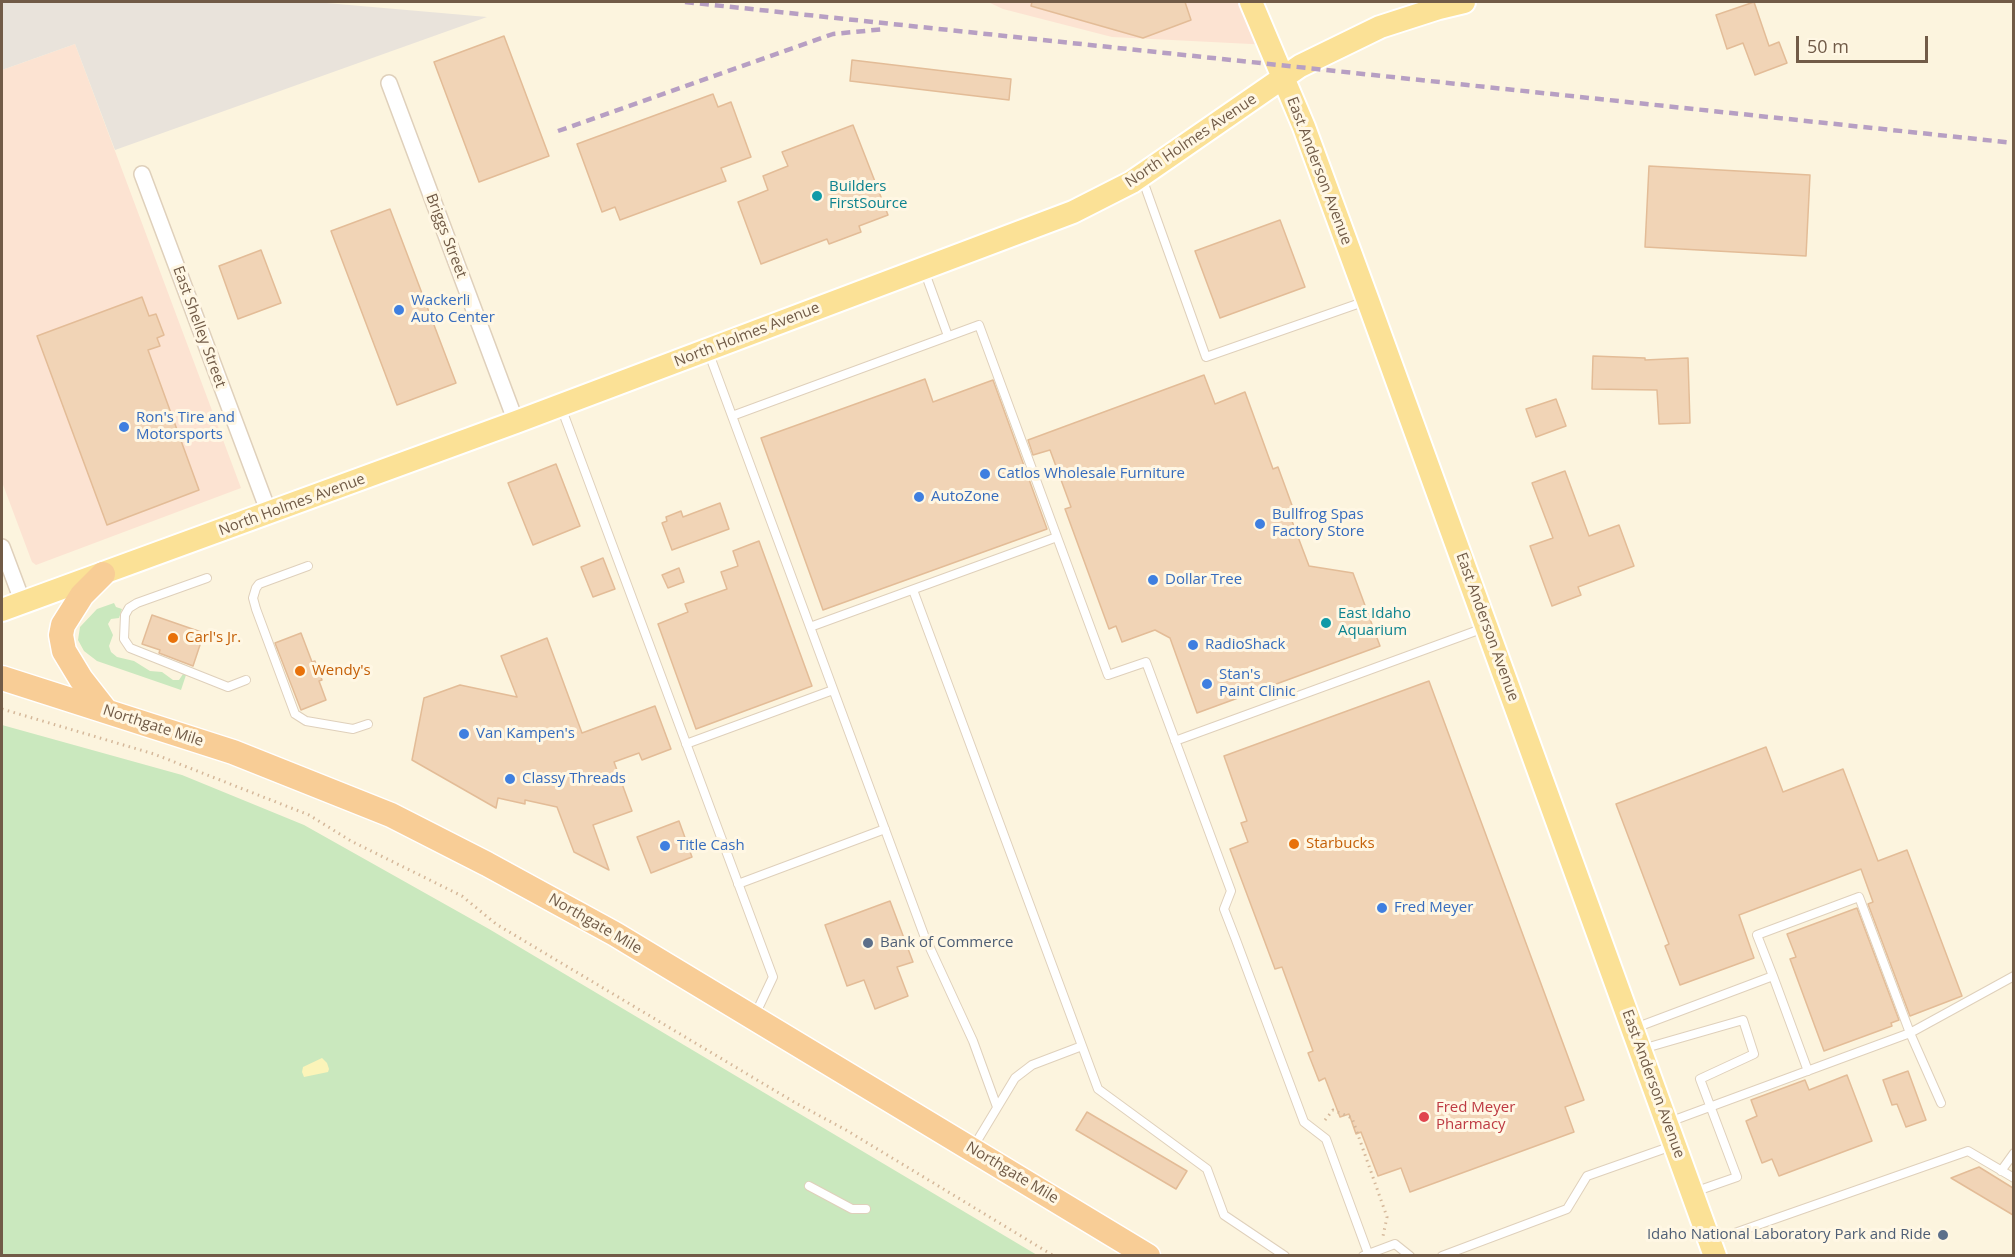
<!DOCTYPE html>
<style>
body{margin:0}
#map{position:relative;width:2015px;height:1257px;overflow:hidden;background:#fcf4de;font-family:"Open Sans",sans-serif}
canvas{display:block}
.frame{position:absolute;inset:0;border:3px solid #715b47;pointer-events:none}
.scale{position:absolute;left:1796px;top:36px;width:132px;height:27px;box-sizing:border-box;border:3px solid #715b47;border-top:0;padding-left:8px;font-size:18px;line-height:21px;white-space:nowrap;color:#715b47;-webkit-text-stroke:4px #fff7e4;paint-order:stroke}
</style>
<div id="map">
<canvas width="2015" height="1257"></canvas>
<div class="frame"></div>
<div class="scale">50 m</div>
</div>
<script>
const g = document.querySelector('canvas').getContext('2d');
g.lineJoin = 'round';
function fillPath(path, color) { g.fillStyle = color; g.fill(path, 'evenodd'); }
const toPath = rows => new Path2D(rows.map(r => 'M' + r).join(''));
function stroke(path, color, width, dash) { g.strokeStyle = color; g.lineWidth = width; g.lineCap = dash ? 'butt' : 'round'; g.setLineDash(dash || []); g.stroke(path); }
function write(font, color, halo, rows, align = 'center') {
  g.font = font + ' "Open Sans",sans-serif'; g.lineWidth = 6; g.setLineDash([]); g.textBaseline = 'middle'; g.strokeStyle = halo; g.fillStyle = color; for (const [text, x, y, turn = 0] of rows) {
    g.save(); g.translate(x, y); g.rotate((+turn || 0) * Math.PI / 180); g.textAlign = isNaN(turn) ? turn : align; if (halo) g.strokeText(text, 0, 0); g.fillText(text, 0, 0); g.restore();
  }
}
fillPath(toPath([
 [988,2,1252,2,1271,45,1112,37,1003,9],
 [75,44,241,488,36,565,32,562,2,482,2,70]
]), '#fce3d2');
fillPath(toPath([
 [2,2,315,2,487,17,115,150,75,44,2,70]
]), '#e9e3db');
fillPath(toPath([
 [114,603,116,607,122,609,119,618,111,619,108,624,113,635,109,646,111,652,117,657,134,661,150,671,162,672,173,680,179,680,183,674,186,675,181,690,97,661,84,651,78,640,80,627,97,609],
 [2,725,182,775,304,825,489,929,1037,1255,2,1256]
]), '#cae8be');
fillPath(toPath([
 [322,1058,327,1063,329,1069,328,1072,304,1077,302,1072,303,1067]
]), '#fbf4b9');
const building = toPath([
 [1032,2,1185,2,1191,20,1143,38,1031,6,1032,2],
 [1754,2,1769,46,1779,42,1787,63,1755,75,1743,43,1727,49,1716,15,1754,2],
 [504,36,549,156,479,182,434,62,504,36],
 [852,60,1011,79,1009,100,850,81,852,60],
 [713,94,718,107,731,102,751,157,721,168,726,181,620,220,615,207,602,212,577,144,713,94],
 [853,125,888,215,859,226,861,232,829,244,827,239,761,264,738,202,768,190,763,176,788,166,782,152,853,125],
 [1649,166,1810,175,1806,256,1645,247,1649,166],
 [390,209,456,383,397,405,331,231,390,209],
 [1280,220,1305,287,1220,318,1195,251,1280,220],
 [261,250,281,303,238,319,219,266,261,250],
 [142,297,149,316,156,314,164,335,157,338,160,346,148,350,199,490,107,525,37,336,142,297],
 [1593,356,1645,358,1645,360,1688,358,1690,423,1659,424,1657,390,1592,389,1593,356],
 [1204,375,1215,404,1245,392,1273,469,1278,467,1297,519,1292,521,1309,566,1353,573,1380,646,1197,713,1170,638,1155,630,1122,642,1116,626,1109,629,1065,509,1071,507,1050,450,1033,455,1028,440,1204,375],
 [925,379,933,402,993,380,1047,529,823,610,761,438,925,379],
 [1556,399,1566,426,1536,437,1526,409,1556,399],
 [556,464,580,526,533,545,508,483,556,464],
 [1565,471,1589,536,1619,525,1634,566,1578,587,1581,595,1552,606,1530,546,1553,538,1532,483,1565,471],
 [720,503,729,529,672,550,662,523,667,521,666,517,681,511,683,517,720,503],
 [759,541,812,686,696,729,658,624,688,612,685,604,727,589,721,572,738,566,733,551,759,541],
 [603,558,615,589,593,597,581,567,603,558],
 [679,568,684,582,668,588,662,575,679,568],
 [152,615,204,633,193,666,159,653,160,650,142,644,152,615],
 [301,633,312,662,315,661,322,680,319,681,326,700,301,710,275,643,301,633],
 [547,638,582,733,655,706,671,749,642,760,639,753,614,762,632,811,593,825,609,870,574,852,557,807,525,800,525,804,498,798,496,808,412,760,424,698,460,685,517,697,501,656,547,638],
 [1429,681,1584,1100,1565,1107,1574,1132,1410,1192,1401,1168,1378,1176,1361,1132,1356,1134,1349,1114,1340,1117,1325,1078,1319,1081,1308,1053,1313,1051,1282,967,1275,969,1230,849,1248,842,1241,823,1247,821,1224,756,1429,681],
 [1766,747,1783,792,1843,769,1878,861,1907,850,1962,996,1910,1016,1868,904,1873,902,1861,869,1739,915,1754,958,1680,985,1665,946,1669,944,1616,804,1766,747],
 [679,821,692,857,651,873,637,837,679,821],
 [890,901,913,962,897,967,908,996,875,1009,864,980,847,986,825,925,890,901],
 [1857,908,1899,1020,1891,1023,1892,1026,1824,1051,1790,959,1796,957,1787,934,1857,908],
 [1908,1071,1926,1120,1906,1127,1897,1104,1892,1105,1883,1080,1908,1071],
 [1847,1075,1872,1141,1779,1176,1772,1159,1762,1163,1746,1121,1757,1116,1751,1100,1805,1080,1809,1090,1847,1075],
 [1087,1112,1187,1171,1176,1189,1076,1130,1087,1112],
 [1979,1167,2013,1188,2013,1215,1951,1178,1979,1167]
]);
fillPath(building, '#f1d4b6');
stroke(building, '#e3bc97', 1.5);
const service = toPath([
 [1142,178,1206,357,1366,301],
 [924,270,948,336],
 [708,351,924,935,973,1041,997,1107],
 [561,407,773,977,755,1015],
 [732,416,979,325,1057,537],
 [308,566,259,584,256,588,253,598,256,609,295,714,306,721,353,729,368,724],
 [207,578,137,603,129,608,125,615,124,639,130,648,228,687,246,680],
 [913,590,1098,1089,1207,1169,1224,1215,1285,1256],
 [810,627,1057,537,1108,675,1146,662,1231,891,1224,909,1236,940,1304,1122,1326,1139,1369,1256],
 [1175,741,1484,628],
 [686,744,833,690],
 [738,884,885,829],
 [1773,976,1808,1071],
 [1635,1028,1773,976,1757,935,1859,897,1910,1033,1941,1103],
 [1642,1049,1743,1020,1754,1054,1700,1079,1737,1177,1694,1192],
 [1669,1122,1910,1033,2014,976],
 [974,1146,1015,1078,1032,1065,1082,1046],
 [2001,1171,2014,1153],
 [809,1186,852,1209,866,1209],
 [1712,1241,1968,1151,2014,1178],
 [1363,1256,1395,1244,1410,1256],
 [1442,1256,1567,1209,1587,1176,1672,1146]
]);
const minor = toPath([
 [389,83,516,422],
 [142,174,269,513],
 [2,547,23,603]
]);
const primary = toPath([
 [1251,2,1304,127,1368,301,1715,1256],
 [2,610,516,422,1073,212,1132,182,1300,66,1380,27,1439,8,1464,2]
]);
const trunk = toPath([
 [103,574,82,595,63,625,61,635,64,651,81,679,106,711],
 [2,678,233,752,391,815,487,864,615,934,1148,1256]
]);
stroke(service, '#dfd0bb', 10);
stroke(minor, '#dfd0bb', 18);
stroke(primary, '#fff', 26);
stroke(trunk, '#fff', 27);
stroke(toPath([
 [2,709,154,754,309,815,351,841,462,896,496,924,794,1102,846,1130,1054,1256],
 [1325,1120,1333,1110,1352,1118,1387,1217,1383,1236]
]), '#d5b89a', 3, [1.5, 4.5]);
stroke(service, '#fff', 8);
stroke(minor, '#fff', 15);
stroke(primary, '#fbe196', 22);
stroke(trunk, '#f8cd96', 24);
stroke(toPath([
 [685,2,2014,143],
 [558,131,833,34,885,29]
]), '#b79fc3', 4.5, [9, 6]);
for (const [x, y, r, color] of [
 [817,196,6,"#0f9aa8"],
 [399,310,6,"#3f7fe0"],
 [124,427,6,"#3f7fe0"],
 [985,474,6,"#3f7fe0"],
 [919,497,6,"#3f7fe0"],
 [1260,524,6,"#3f7fe0"],
 [1153,580,6,"#3f7fe0"],
 [1326,623,6,"#0f9aa8"],
 [173,638,6,"#e8710a"],
 [1193,645,6,"#3f7fe0"],
 [300,671,6,"#e8710a"],
 [1207,684,6,"#3f7fe0"],
 [464,734,6,"#3f7fe0"],
 [510,779,6,"#3f7fe0"],
 [1294,844,6,"#e8710a"],
 [665,846,6,"#3f7fe0"],
 [1382,908,6,"#3f7fe0"],
 [868,943,6,"#5c6f8a"],
 [1424,1117,6,"#e0444e"],
 [1943,1235,6,"#5c6f8a"]
]) { const dot = new Path2D(); dot.arc(x, y, r, 0, 2 * Math.PI); g.fillStyle = color; g.fill(dot); stroke(dot, '#fff7e4', 2); }
write('15px', '#715b47', '#fff7e4', [
 ["North Holmes Avenue",1191,141,-34],
 ["East Anderson Avenue",1319,171,69],
 ["Briggs Street",446,236,69],
 ["East Shelley Street",199,327,70],
 ["North Holmes Avenue",747,335,-21],
 ["North Holmes Avenue",292,505,-20],
 ["East Anderson Avenue",1487,627,70],
 ["Northgate Mile",153,726,18],
 ["Northgate Mile",595,924,30],
 ["East Anderson Avenue",1653,1084,70],
 ["Northgate Mile",1012,1173,31]
]);
write('15px', '#0d838f', '#fff7e4', [
 ["Builders",829,187],
 ["FirstSource",829,204],
 ["East Idaho",1338,614],
 ["Aquarium",1338,631]
], 'left');
write('15px', '#366cbe', '#fff7e4', [
 ["Wackerli",411,301],
 ["Auto Center",411,318],
 ["Ron's Tire and",136,418],
 ["Motorsports",136,435],
 ["Catlos Wholesale Furniture",997,474],
 ["AutoZone",931,497],
 ["Bullfrog Spas",1272,515],
 ["Factory Store",1272,532],
 ["Dollar Tree",1165,580],
 ["RadioShack",1205,645],
 ["Stan's",1219,675],
 ["Paint Clinic",1219,692],
 ["Van Kampen's",476,734],
 ["Classy Threads",522,779],
 ["Title Cash",677,846],
 ["Fred Meyer",1394,908]
], 'left');
write('15px', '#c56008', '#fff7e4', [
 ["Carl's Jr.",185,638],
 ["Wendy's",312,671],
 ["Starbucks",1306,844]
], 'left');
write('15px', '#4e5e75', '#fff7e4', [
 ["Bank of Commerce",880,943],
 ["Idaho National Laboratory Park and Ride",1931,1235,"right"]
], 'left');
write('15px', '#be3a42', '#fff7e4', [
 ["Fred Meyer",1436,1108],
 ["Pharmacy",1436,1125]
], 'left');
</script>
